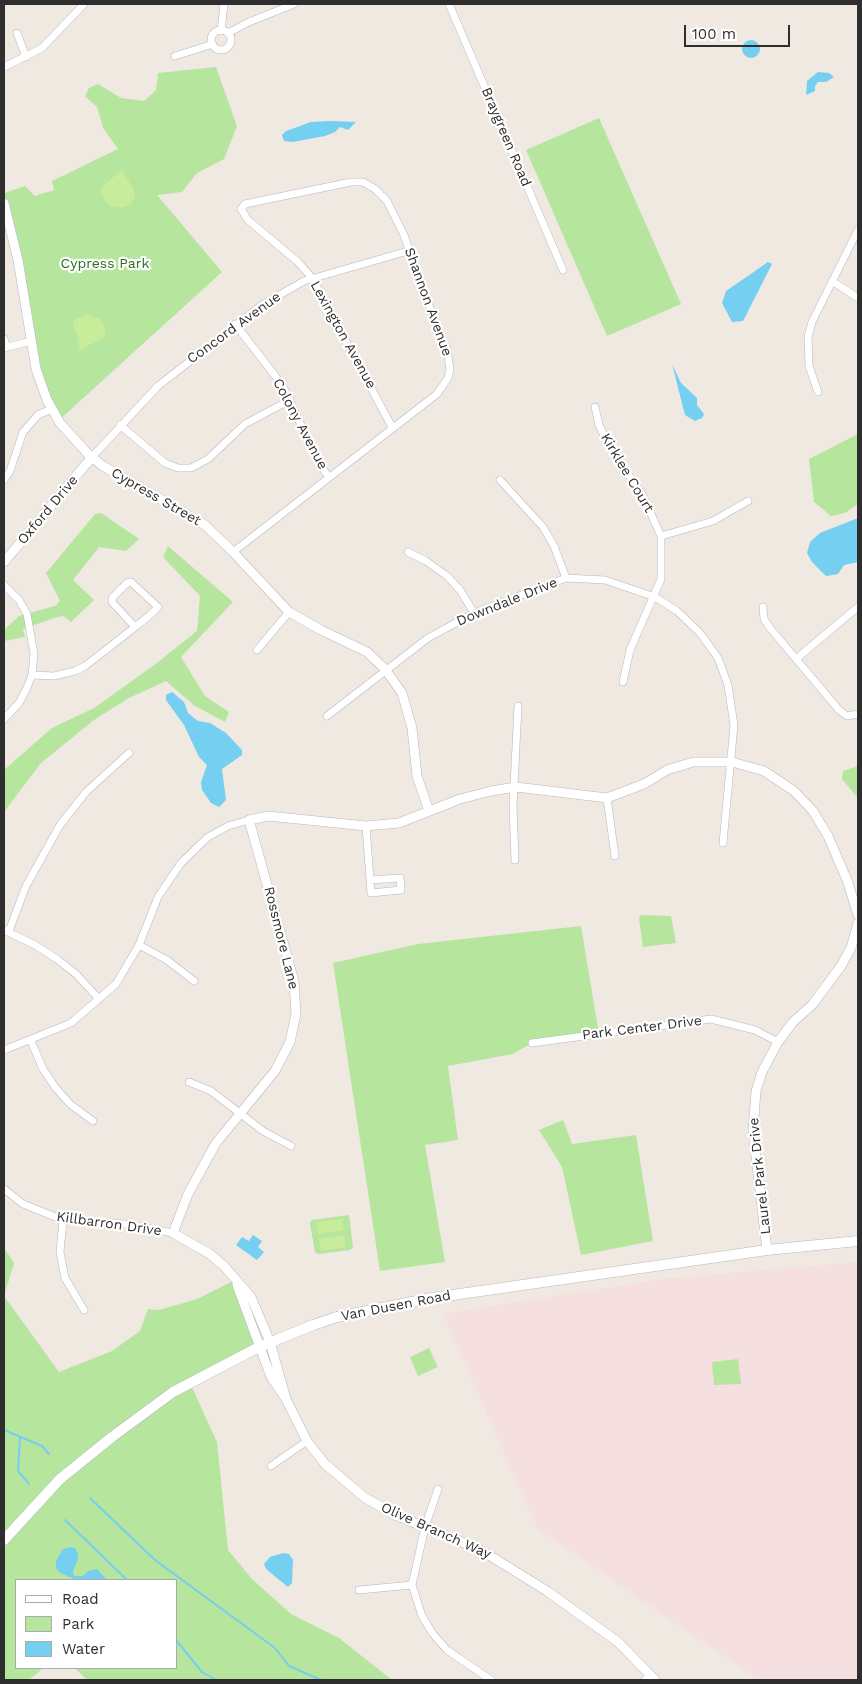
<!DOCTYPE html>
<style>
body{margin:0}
#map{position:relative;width:862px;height:1684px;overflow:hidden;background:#efe9e1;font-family:"Work Sans",sans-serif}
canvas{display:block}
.frame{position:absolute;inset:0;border:5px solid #2e2e2e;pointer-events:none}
.legend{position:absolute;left:15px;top:1579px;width:162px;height:90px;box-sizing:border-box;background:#fff;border:1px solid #ababab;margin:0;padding:6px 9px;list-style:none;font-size:15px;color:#2e2e2e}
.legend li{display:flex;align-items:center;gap:10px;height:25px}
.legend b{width:25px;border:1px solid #ababab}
.scale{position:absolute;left:684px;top:25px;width:106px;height:22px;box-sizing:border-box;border:2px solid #2e2e2e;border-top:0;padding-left:6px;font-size:15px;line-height:18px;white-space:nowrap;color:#2e2e2e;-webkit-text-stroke:4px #fff;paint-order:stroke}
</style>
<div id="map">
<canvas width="862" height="1684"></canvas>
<div class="frame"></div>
<ul class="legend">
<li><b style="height:6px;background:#fff"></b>Road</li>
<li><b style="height:14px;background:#b6e59e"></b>Park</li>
<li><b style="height:14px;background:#75cff0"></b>Water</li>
</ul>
<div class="scale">100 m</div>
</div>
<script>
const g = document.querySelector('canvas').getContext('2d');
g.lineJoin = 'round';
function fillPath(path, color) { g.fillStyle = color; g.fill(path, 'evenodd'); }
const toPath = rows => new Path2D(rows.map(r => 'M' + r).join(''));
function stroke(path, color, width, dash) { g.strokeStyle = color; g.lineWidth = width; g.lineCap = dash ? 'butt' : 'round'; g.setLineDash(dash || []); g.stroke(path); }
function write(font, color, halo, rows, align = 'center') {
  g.font = font + ' "Work Sans",sans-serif'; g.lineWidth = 4.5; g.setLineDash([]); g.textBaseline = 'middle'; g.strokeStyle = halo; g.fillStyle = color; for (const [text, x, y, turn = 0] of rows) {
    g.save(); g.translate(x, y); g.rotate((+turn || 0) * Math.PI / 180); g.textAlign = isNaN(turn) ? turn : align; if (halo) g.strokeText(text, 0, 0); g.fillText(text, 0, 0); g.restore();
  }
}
fillPath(toPath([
 [858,1262,858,1680,759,1680,538,1529,443,1314,663,1279]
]), '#f5dfe0');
fillPath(toPath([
 [216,67,237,126,224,159,197,173,182,192,157,195,222,272,58,421,47,400,4,203,4,193,25,186,35,196,54,190,52,181,118,149,103,128,97,107,85,96,89,88,98,84,121,98,144,101,156,90,158,73],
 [599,118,681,304,607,336,526,150],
 [858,434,858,504,845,513,831,516,814,502,809,459],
 [101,513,139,539,126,551,99,547,73,580,94,600,71,622,64,616,57,617,23,629,25,637,4,641,4,630,19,616,55,606,60,601,46,573,95,514],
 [168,546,233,602,181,657,205,696,229,712,225,722,195,706,166,681,129,698,94,720,41,763,4,812,4,770,52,728,94,708,157,663,197,631,200,596,163,557],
 [858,766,858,798,842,779,843,771],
 [641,915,671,916,676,943,643,947,639,918],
 [581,926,599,1034,532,1043,513,1054,448,1066,458,1140,425,1145,445,1262,380,1271,333,963,418,944],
 [563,1120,572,1144,636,1135,653,1241,581,1255,562,1167,539,1130],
 [349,1215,353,1247,350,1250,318,1254,315,1252,310,1223,312,1220],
 [5,1249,14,1263,4,1296,59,1372,112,1351,140,1331,148,1309,159,1310,197,1299,235,1280,259,1347,190,1383,217,1442,228,1550,252,1579,291,1614,339,1638,392,1680,87,1680,75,1668,176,1668,176,1580,16,1580,16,1668,43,1668,29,1680,4,1679,4,1250],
 [429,1348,438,1367,418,1376,410,1357],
 [738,1359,741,1384,714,1385,712,1362]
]), '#b6e59e');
fillPath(toPath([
 [122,170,134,190,135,198,128,206,121,208,109,206,100,192,104,185],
 [87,314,101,320,105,327,105,334,104,338,87,346,82,351,78,350,79,342,73,325,74,320],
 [342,1219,344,1230,318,1234,317,1222],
 [344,1235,346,1247,321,1251,319,1239]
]), '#c9ec9a');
fillPath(toPath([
 '742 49a9 9 0 1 1 18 0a9 9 0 1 1-18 0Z',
 [818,72,829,73,834,77,826,82,818,82,815,86,815,91,806,95,807,81],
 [331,121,356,122,348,130,340,127,335,132,325,136,293,142,284,141,282,135,286,131,311,122],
 [768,262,772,264,743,321,732,322,722,303,726,291],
 [672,364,681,383,697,398,697,405,704,414,702,418,695,421,685,415],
 [858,518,858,562,844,565,838,574,826,576,812,562,807,553,810,542,820,533],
 [172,692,184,702,188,713,198,721,210,723,226,733,242,750,242,755,222,769,226,800,219,807,211,803,202,790,201,782,207,765,199,757,184,725,166,700,166,695],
 [253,1235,262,1241,258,1247,264,1252,257,1260,236,1245,242,1237,249,1241],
 [71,1547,75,1548,78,1554,78,1560,73,1571,74,1576,83,1576,88,1571,97,1569,107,1580,77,1580,60,1573,56,1568,56,1561,63,1549],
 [283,1553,289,1554,293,1560,292,1583,288,1587,266,1569,264,1564,270,1557]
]), '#75cff0');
stroke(toPath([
 [4,1430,42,1446,49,1454],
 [20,1438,18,1471,29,1484],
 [90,1498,155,1560,275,1648,289,1666,321,1680],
 [65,1520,127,1580],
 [176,1640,202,1672,216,1680]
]), '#75cff0', 2);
const minor = toPath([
 [449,4,563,270],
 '211 40a10 10 0 1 1 20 0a10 10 0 1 1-20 0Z',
 [221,31,224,4],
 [17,33,26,57],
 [228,33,249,22,294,4],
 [175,56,213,44],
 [4,67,42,48,84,4],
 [832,281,858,298],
 [235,324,283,386,318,462,328,476],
 [4,339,7,347],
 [4,348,31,341],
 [818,392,809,366,808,337,812,322,858,230],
 [595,407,599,425,610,448,642,494,661,536,661,579,630,650,623,682],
 [120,425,165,463,178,468,191,468,208,459,245,424,290,400],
 [92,457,158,386,262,305,304,281,408,251],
 [4,480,10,471,23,432,38,415,51,409],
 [500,480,543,527,554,546,566,578],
 [661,536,713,521,748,501],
 [233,552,437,394,448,378,450,369,447,350,422,288,404,235,387,201,375,189,363,182,351,182,245,204,241,209,248,220,298,262,312,278,392,427],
 [408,552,426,561,447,576,460,590,474,613],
 [4,585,19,600,27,614,34,654,32,675,26,690,19,703,4,719],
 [763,607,764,619,770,628,839,710,847,716,858,714],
 [257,650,289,612],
 [796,659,858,607],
 [32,675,54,676,75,671,85,666,111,646,135,627,150,615,158,607,131,582,127,583,112,598,112,602,135,627],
 [327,716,428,638,474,613,566,578,605,580,655,597,677,611,700,633,718,658,728,685,734,725,723,843],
 [607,798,615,856],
 [366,826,371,893,401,890,400,878,370,880],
 [515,860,513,806,518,706],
 [4,930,35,945,57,959,76,974,99,999],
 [9,931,26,886,60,825,86,792,129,753],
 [139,945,167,960,194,981],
 [31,1041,43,1069,55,1087,70,1104,93,1121],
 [532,1043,711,1019,755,1030,778,1042],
 [4,1050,71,1023,116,984,139,945,158,897,181,863,208,837,228,826,249,820],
 [189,1082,211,1091,263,1131,291,1146],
 [4,1189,23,1204,63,1220,125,1224,173,1233],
 [63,1220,60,1252,65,1278,84,1310],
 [271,1466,307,1441],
 [438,1489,425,1527,412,1585,422,1616,433,1634,447,1650,491,1680],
 [359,1590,412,1585],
 [645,1680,651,1675]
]);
const tertiary = toPath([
 [4,203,18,260,36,369,47,400,60,423,88,454,103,466,205,525,233,552,289,612,321,630,367,652,385,669,402,693,412,728,417,776,429,811],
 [4,562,92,457],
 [767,1250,753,1131,756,1091,762,1072,778,1042,793,1022,812,1005,841,966,851,948,858,923],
 [237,1285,271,1377,286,1399,307,1441,325,1464,364,1497,395,1515,479,1549,547,1591,618,1642,655,1680],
 [286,1399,270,1342,251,1297,224,1266,210,1254,173,1233,188,1194,216,1143,275,1071,290,1042,296,1014,294,981,249,820,268,816,366,826,399,823,460,799,491,791,516,787,607,798,644,784,667,770,693,762,732,762,764,771,794,791,813,811,828,836,847,880,858,915]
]);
const secondary = toPath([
 [4,1540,60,1479,112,1437,173,1392,259,1347,313,1325,337,1317,432,1298,767,1250,858,1241]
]);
stroke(minor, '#b4b7c1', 8);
stroke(tertiary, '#b4b7c1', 10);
stroke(secondary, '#b4b7c1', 11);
stroke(minor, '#fff', 7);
stroke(tertiary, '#fff', 9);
stroke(secondary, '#fff', 10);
write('14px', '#2e2e2e', '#fff', [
 ["Braygreen Road",506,137,67],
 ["Shannon Avenue",428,302,70],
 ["Concord Avenue",234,328,-36],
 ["Lexington Avenue",343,335,61],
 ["Colony Avenue",300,424,62],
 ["Kirklee Court",627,473,59],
 ["Cypress Street",156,497,30],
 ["Oxford Drive",48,510,-50],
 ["Downdale Drive",507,602,-22],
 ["Rossmore Lane",281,938,76],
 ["Park Center Drive",642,1028,-7],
 ["Laurel Park Drive",760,1176,-96],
 ["Killbarron Drive",109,1224,8],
 ["Van Dusen Road",396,1306,-11],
 ["Olive Branch Way",436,1531,24]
]);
write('14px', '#2c6e1b', '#fff', [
 ["Cypress Park",105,264]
]);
</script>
